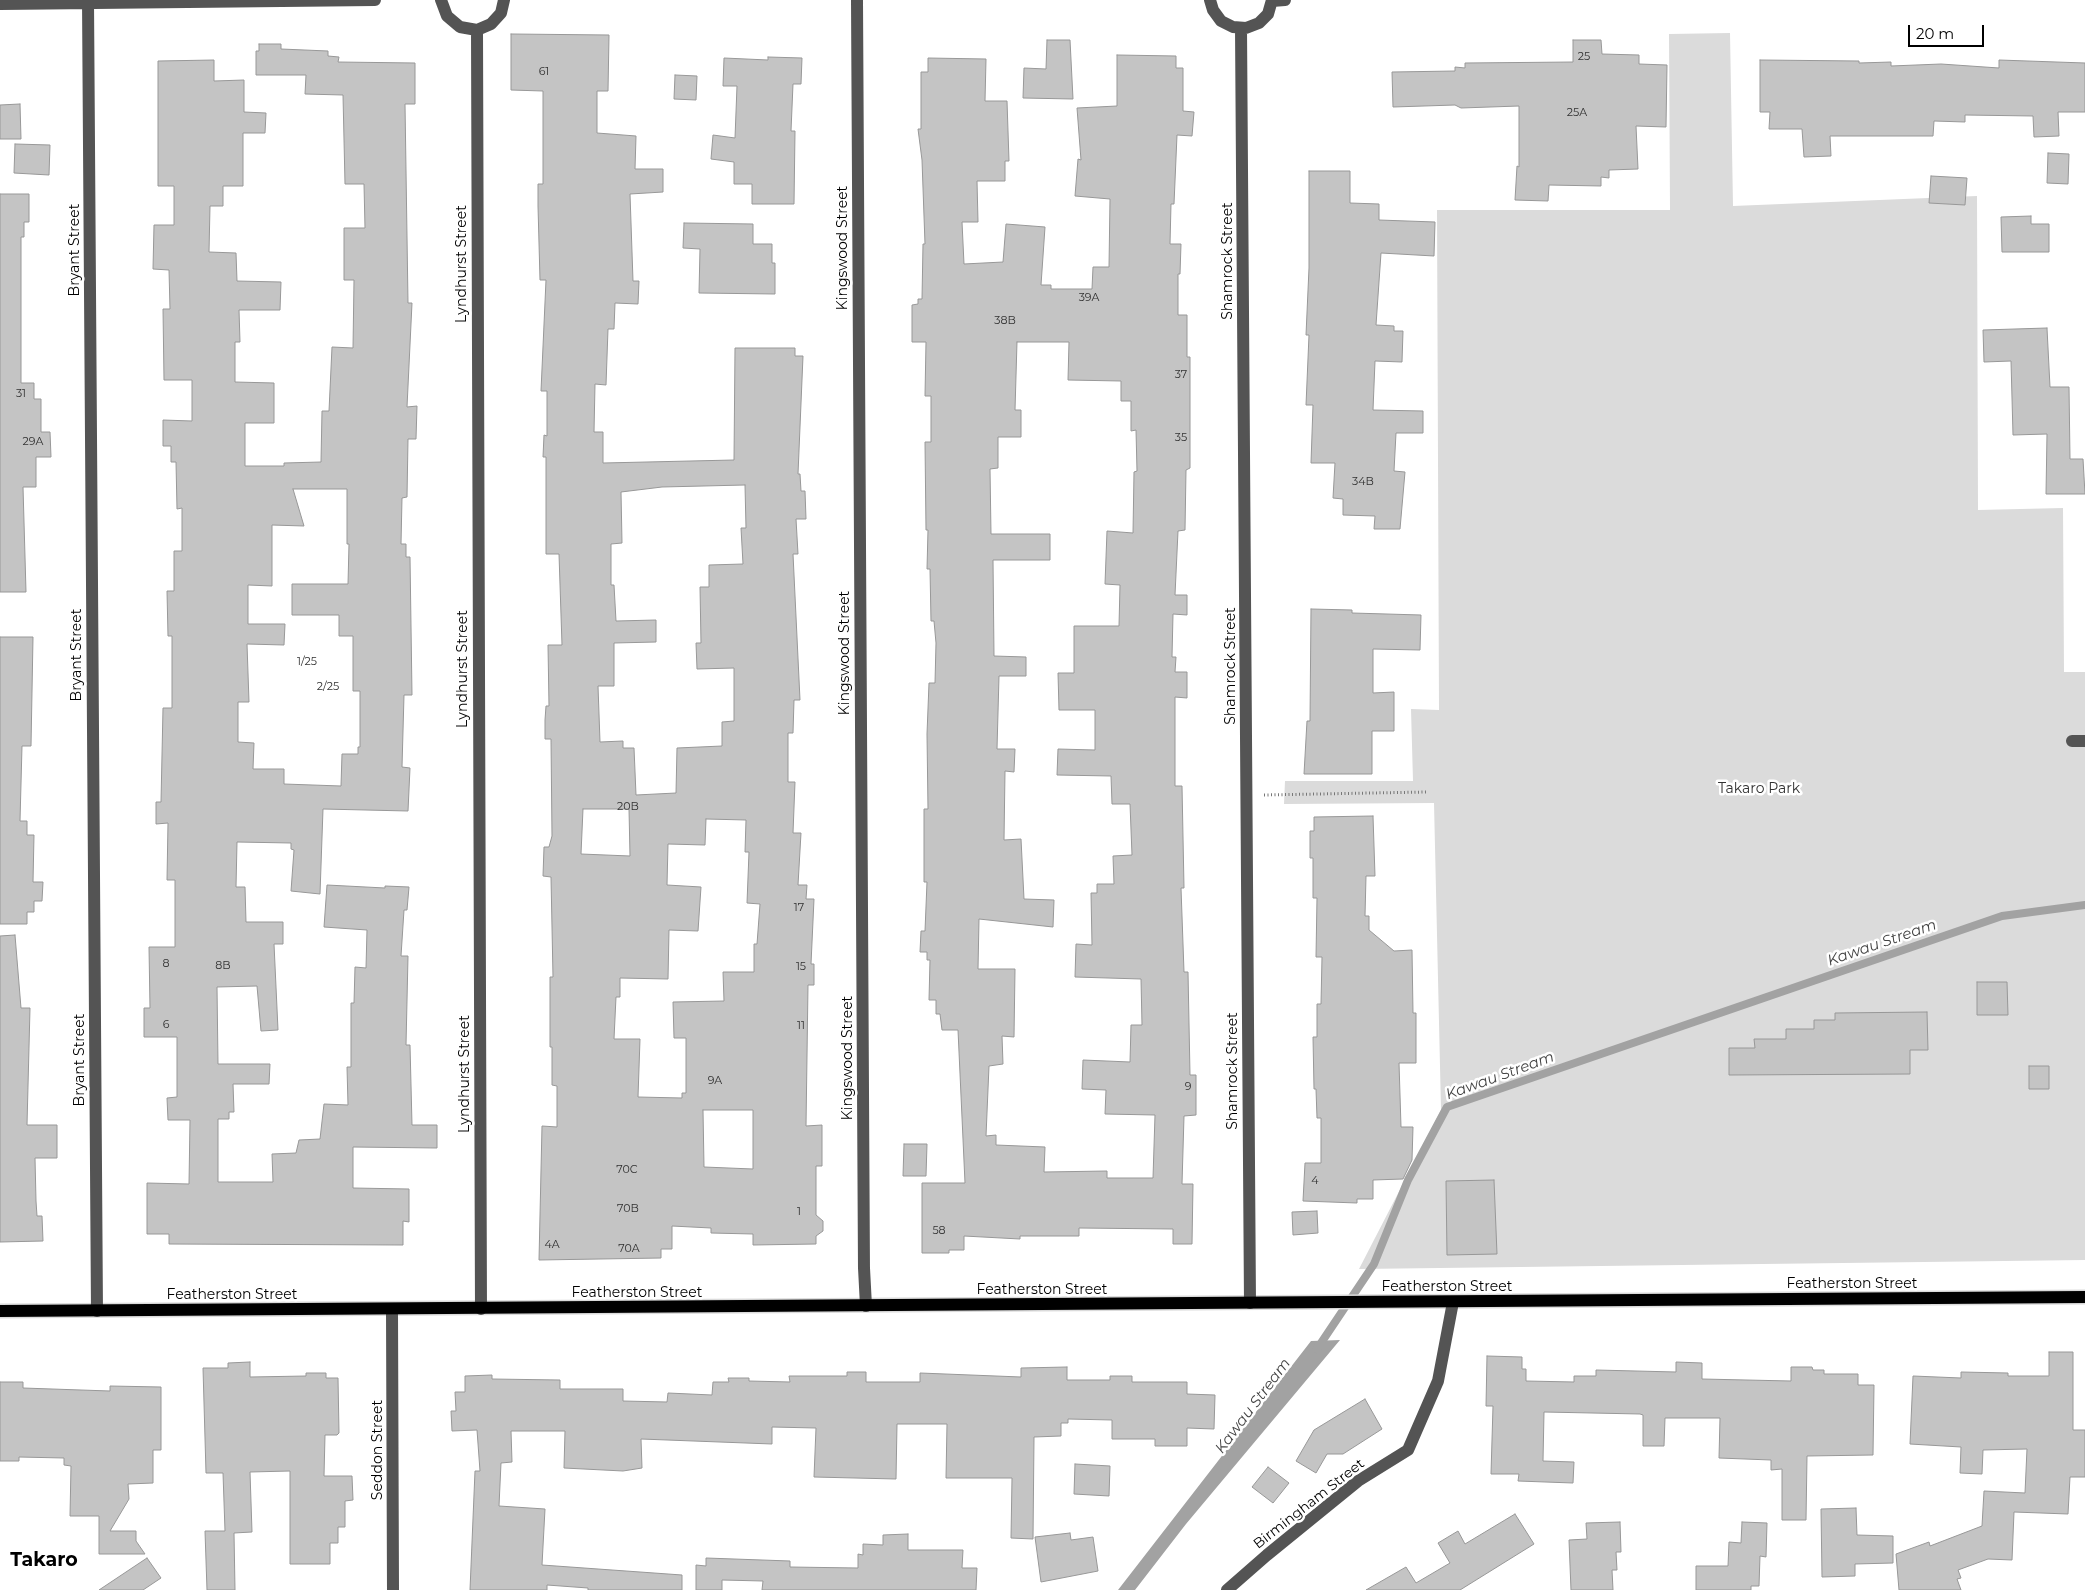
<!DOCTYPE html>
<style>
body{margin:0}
#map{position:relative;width:2085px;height:1590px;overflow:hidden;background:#fff;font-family:Montserrat,sans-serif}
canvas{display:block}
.scale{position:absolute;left:1908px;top:25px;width:76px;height:22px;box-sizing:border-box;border:2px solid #000;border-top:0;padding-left:6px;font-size:15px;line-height:18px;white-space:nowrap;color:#000;-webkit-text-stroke:4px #fff;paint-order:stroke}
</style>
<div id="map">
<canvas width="2085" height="1590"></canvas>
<div class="scale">20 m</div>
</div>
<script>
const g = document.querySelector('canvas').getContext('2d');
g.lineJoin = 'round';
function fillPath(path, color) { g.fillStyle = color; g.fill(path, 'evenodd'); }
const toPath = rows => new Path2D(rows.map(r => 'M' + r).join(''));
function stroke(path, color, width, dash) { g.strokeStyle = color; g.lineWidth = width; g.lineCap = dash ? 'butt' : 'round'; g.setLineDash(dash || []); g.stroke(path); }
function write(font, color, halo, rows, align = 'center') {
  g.font = font + ' Montserrat,sans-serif'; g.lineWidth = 5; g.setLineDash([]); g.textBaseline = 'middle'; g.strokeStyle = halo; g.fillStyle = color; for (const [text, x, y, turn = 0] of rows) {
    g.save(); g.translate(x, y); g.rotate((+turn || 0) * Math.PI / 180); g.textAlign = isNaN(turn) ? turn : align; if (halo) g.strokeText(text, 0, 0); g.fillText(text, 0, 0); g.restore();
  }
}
fillPath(toPath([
 [1730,33,1733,206,1977,196,1978,510,2063,508,2064,672,2085,672,2085,1260,1359,1269,1441,1110,1434,803,1284,804,1285,781,1413,781,1411,709,1439,710,1437,210,1670,210,1669,34]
]), '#dbdbdb');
fillPath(toPath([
 [1340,1340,1186,1524,1135,1590,1118,1590,1311,1341]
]), '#a2a2a2');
stroke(toPath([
 [1317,1349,1374,1264,1408,1180,1447,1107,2002,916,2085,905]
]), '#a2a2a2', 8);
const building = toPath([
 [511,34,609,35,608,91,597,91,597,133,636,136,635,169,663,169,663,192,630,194,633,281,639,281,638,304,615,303,614,329,608,329,606,385,595,384,594,432,603,432,603,463,734,460,735,348,795,348,795,356,803,356,798,474,800,474,801,491,805,491,806,519,796,519,798,554,793,554,800,700,794,700,793,733,788,733,788,782,795,782,793,833,801,833,798,885,807,885,806,899,814,899,811,964,814,964,814,985,808,985,806,1126,822,1125,822,1166,816,1166,816,1215,823,1221,823,1231,816,1236,816,1244,753,1245,753,1234,711,1233,711,1228,672,1226,672,1249,661,1249,661,1258,539,1260,542,1126,557,1127,557,1086,552,1085,552,1047,550,1047,550,977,553,977,551,877,543,876,544,847,549,847,552,836,551,739,545,739,545,720,546,706,549,706,548,645,562,645,559,554,546,554,546,457,543,457,544,435,547,436,547,391,541,391,546,280,540,280,538,206,538,184,543,184,543,91,511,90,511,34],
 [745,485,746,528,741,528,743,564,709,565,709,587,700,587,701,643,696,643,697,669,734,668,734,721,722,722,722,746,677,748,676,793,636,795,634,748,623,748,623,741,600,742,598,686,614,686,614,643,656,642,656,620,616,621,614,585,611,585,611,544,622,543,621,492,662,487,745,485],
 [583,809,629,809,630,856,581,854,583,809],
 [706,819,746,820,745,852,749,852,747,903,760,904,757,944,754,944,754,972,723,972,724,1001,673,1002,674,1038,686,1038,686,1093,682,1093,682,1098,638,1097,640,1039,614,1039,616,997,620,997,620,978,668,979,669,930,698,931,701,887,667,885,668,844,705,845,706,819],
 [703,1110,753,1110,753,1169,704,1167,703,1110],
 [1047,40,1070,40,1073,99,1023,98,1024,68,1046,69,1047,40],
 [1573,40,1601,40,1602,54,1639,55,1639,64,1667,65,1666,127,1636,126,1638,169,1609,170,1609,178,1601,177,1601,186,1549,185,1548,201,1515,200,1517,166,1519,167,1519,106,1461,108,1455,105,1393,107,1392,72,1455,71,1455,67,1465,68,1465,63,1573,62,1573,40],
 [259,44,281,44,281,49,328,51,328,56,339,57,338,62,415,63,415,104,405,104,408,303,412,303,407,407,417,406,416,439,408,439,407,497,402,498,401,544,406,544,406,557,410,557,412,695,404,695,402,767,410,768,408,811,323,809,320,894,291,891,294,850,291,849,291,843,237,842,236,887,245,887,246,922,283,922,283,944,274,944,278,1030,261,1031,257,986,217,987,218,1064,270,1064,269,1084,233,1084,234,1112,229,1112,229,1119,218,1119,218,1182,273,1182,272,1154,296,1153,299,1140,320,1139,324,1104,348,1105,347,1067,351,1067,351,1003,354,1003,355,967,366,968,367,930,324,927,327,885,385,888,385,886,409,887,407,910,404,910,401,956,408,956,406,1045,410,1045,412,1125,437,1125,437,1148,353,1147,353,1188,409,1189,409,1222,403,1221,403,1245,169,1244,169,1234,147,1234,147,1183,189,1184,190,1120,168,1120,167,1098,177,1097,177,1037,144,1037,144,1008,150,1008,149,947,175,947,175,880,167,880,168,823,156,824,156,802,161,802,163,708,172,708,172,636,168,636,167,591,174,591,174,551,182,551,182,508,177,509,176,462,171,462,171,446,163,446,163,420,192,421,192,380,164,380,163,309,170,309,169,270,153,269,154,225,174,225,174,186,158,186,158,61,214,60,214,81,244,80,244,112,266,113,265,133,243,133,243,186,223,186,223,206,210,206,209,252,236,253,237,281,281,282,280,310,239,310,240,342,235,342,235,382,274,383,274,423,245,423,245,466,284,466,284,463,321,462,322,411,329,411,332,347,353,348,354,280,344,280,344,228,365,228,364,184,345,184,343,95,305,94,306,75,256,75,256,51,259,51,259,44],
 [293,489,347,489,347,544,349,544,348,584,292,584,292,615,339,615,339,636,353,636,353,691,360,691,360,747,358,747,358,754,342,754,341,786,284,784,284,769,253,769,254,743,238,742,238,702,249,702,247,644,284,645,285,624,248,624,248,585,272,586,272,525,304,526,293,489],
 [1117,55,1176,56,1176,68,1183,68,1183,111,1194,112,1192,136,1177,135,1174,204,1171,204,1170,244,1181,244,1180,274,1178,274,1178,315,1187,315,1187,357,1190,357,1190,468,1186,470,1185,530,1178,531,1175,595,1187,595,1187,615,1173,614,1172,657,1176,657,1175,672,1187,672,1187,698,1175,697,1175,786,1182,786,1184,888,1181,888,1184,972,1188,972,1190,1075,1196,1075,1196,1115,1184,1116,1182,1184,1193,1184,1192,1244,1173,1244,1173,1229,1079,1228,1079,1236,1020,1236,1020,1239,964,1236,964,1250,949,1250,949,1253,922,1253,922,1183,965,1183,958,1030,942,1030,940,1014,936,1014,936,1000,929,1000,930,960,927,960,927,952,920,952,921,931,925,931,927,882,924,882,924,809,928,809,927,734,929,683,935,683,936,643,934,621,931,621,930,569,927,569,928,530,926,530,925,442,931,442,931,396,925,396,926,342,912,342,912,305,918,304,918,299,922,299,923,244,925,244,922,160,918,129,921,129,921,72,928,72,928,58,986,59,985,101,1007,101,1009,161,1005,161,1005,181,977,181,978,222,962,222,964,264,1003,262,1006,224,1045,227,1041,285,1051,285,1051,289,1092,289,1093,267,1109,267,1110,199,1075,196,1078,159,1081,160,1077,108,1117,106,1117,55],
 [1017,342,1069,342,1068,380,1121,381,1121,401,1131,401,1131,431,1136,430,1137,471,1134,472,1133,533,1107,531,1105,584,1120,585,1119,626,1074,626,1074,673,1058,673,1059,710,1095,710,1095,750,1058,749,1057,775,1111,776,1112,804,1130,804,1132,855,1113,856,1114,884,1097,884,1097,893,1091,893,1092,945,1076,944,1075,977,1141,979,1142,1025,1131,1025,1130,1062,1083,1060,1082,1089,1106,1090,1105,1114,1155,1115,1153,1178,1107,1178,1107,1171,1044,1172,1045,1147,996,1145,996,1135,986,1136,989,1066,1003,1064,1002,1036,1014,1037,1015,969,978,969,979,919,1053,927,1054,900,1024,899,1021,839,1004,840,1005,771,1014,772,1015,749,997,749,999,676,1026,676,1026,657,994,656,993,560,1050,560,1050,534,991,534,990,469,998,468,998,437,1021,437,1021,410,1015,410,1017,342],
 [768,57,802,58,801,84,793,84,791,131,795,131,794,204,752,204,752,184,734,184,734,162,711,159,713,135,735,138,737,86,723,86,724,58,768,60,768,57],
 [1760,60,1859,61,1859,63,1891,62,1891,66,1941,64,1999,68,1999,60,2085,63,2085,112,2058,112,2059,136,2034,137,2033,116,1965,115,1965,122,1934,121,1933,136,1830,136,1831,156,1804,157,1802,129,1769,129,1770,112,1760,112,1760,60],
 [675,75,697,76,696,100,674,99,675,75],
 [20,104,21,139,0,139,0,105,20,104],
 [15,144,50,145,49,175,14,173,15,144],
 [2048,153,2069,154,2068,184,2047,183,2048,153],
 [1309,171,1350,171,1350,203,1379,204,1379,220,1435,222,1434,256,1381,253,1376,325,1394,326,1394,331,1403,331,1402,362,1375,361,1373,410,1423,411,1423,433,1396,433,1394,471,1405,472,1400,529,1374,529,1375,516,1343,515,1343,499,1333,498,1335,463,1311,463,1313,405,1306,405,1309,335,1306,335,1309,268,1309,171],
 [1931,176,1967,178,1965,205,1929,203,1931,176],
 [0,194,29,194,29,222,24,222,24,237,21,237,21,383,34,383,34,399,41,399,41,432,50,432,51,457,36,457,36,487,23,487,26,592,0,592,0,194],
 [2031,216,2031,224,2049,224,2049,252,2002,252,2001,217,2031,216],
 [684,223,753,224,753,244,772,244,772,263,775,263,775,294,699,293,700,249,683,248,684,223],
 [2047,328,2050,387,2069,387,2070,459,2083,459,2085,494,2046,494,2047,434,2013,435,2011,361,1984,362,1983,330,2047,328],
 [1311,609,1352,610,1352,613,1421,615,1420,650,1373,649,1373,693,1394,692,1394,731,1372,731,1372,774,1304,774,1307,721,1310,721,1311,609],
 [0,637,33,637,31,746,22,746,20,821,27,821,27,835,34,835,33,882,43,882,42,901,34,901,34,912,27,912,27,924,0,924,0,637],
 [1373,816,1375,876,1366,876,1365,916,1369,916,1369,930,1394,951,1412,950,1413,1013,1416,1013,1416,1063,1399,1063,1401,1127,1413,1127,1412,1160,1403,1179,1373,1180,1373,1199,1357,1199,1357,1203,1303,1201,1305,1163,1321,1163,1321,1118,1317,1118,1316,1089,1314,1089,1313,1037,1317,1037,1317,1004,1321,1004,1322,957,1316,957,1317,898,1313,898,1313,858,1310,858,1310,831,1314,831,1314,817,1373,816],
 [15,935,21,1008,30,1008,27,1125,57,1125,57,1158,35,1158,36,1201,37,1216,42,1216,43,1241,0,1242,0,936,15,935],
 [1977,982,2007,982,2008,1015,1977,1015,1977,982],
 [1927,1012,1928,1050,1910,1050,1910,1074,1729,1075,1729,1048,1755,1048,1754,1039,1786,1039,1786,1029,1814,1029,1814,1020,1835,1020,1835,1013,1927,1012],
 [2029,1066,2049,1066,2049,1089,2029,1089,2029,1066],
 [904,1144,927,1144,926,1176,903,1176,904,1144],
 [1494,1180,1497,1254,1447,1255,1446,1181,1494,1180],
 [1317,1211,1318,1233,1293,1235,1292,1212,1317,1211],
 [2049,1352,2073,1352,2073,1430,2085,1430,2085,1477,2070,1477,2068,1514,2014,1512,2012,1560,1988,1559,1958,1570,1961,1578,1957,1579,1961,1590,1899,1590,1896,1554,1929,1542,1930,1546,1982,1526,1984,1491,2025,1493,2027,1449,1983,1450,1982,1474,1960,1473,1961,1447,1910,1444,1913,1376,1961,1378,1961,1372,2008,1373,2008,1376,2049,1376,2049,1352],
 [1487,1356,1522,1357,1522,1369,1526,1369,1526,1381,1574,1382,1574,1376,1596,1376,1596,1370,1676,1372,1676,1362,1702,1363,1702,1379,1791,1381,1791,1367,1812,1367,1813,1370,1824,1370,1824,1374,1858,1374,1858,1385,1874,1385,1873,1455,1807,1456,1806,1520,1782,1520,1782,1469,1771,1470,1771,1460,1719,1458,1720,1418,1665,1418,1664,1446,1643,1446,1643,1415,1640,1414,1544,1412,1543,1461,1574,1462,1573,1483,1518,1481,1519,1474,1491,1474,1493,1406,1486,1406,1487,1356],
 [250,1362,250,1377,306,1376,306,1373,326,1373,326,1378,338,1378,339,1433,337,1435,325,1435,324,1476,352,1476,353,1500,345,1501,345,1527,338,1527,338,1543,330,1543,330,1564,290,1564,290,1471,250,1472,252,1532,234,1533,235,1590,207,1590,205,1531,225,1531,223,1473,206,1473,203,1368,228,1368,228,1363,250,1362],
 [1067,1367,1067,1380,1110,1380,1110,1376,1132,1376,1132,1382,1187,1382,1187,1394,1215,1395,1214,1429,1187,1428,1187,1446,1155,1446,1155,1439,1112,1439,1112,1420,1068,1419,1068,1423,1061,1423,1061,1436,1034,1437,1033,1539,1011,1538,1012,1478,946,1478,947,1424,897,1424,896,1479,814,1477,816,1428,772,1427,772,1444,641,1439,642,1468,623,1471,564,1468,565,1431,511,1431,512,1462,501,1463,499,1506,545,1509,542,1565,682,1575,682,1590,588,1590,588,1588,547,1585,547,1590,470,1590,475,1471,480,1471,477,1430,452,1431,451,1411,456,1411,455,1392,465,1392,465,1376,492,1375,492,1379,560,1380,560,1389,623,1389,623,1401,667,1402,668,1393,712,1395,713,1382,729,1382,728,1378,749,1378,749,1381,790,1382,789,1376,847,1376,847,1372,866,1372,866,1382,920,1382,920,1373,1021,1377,1021,1368,1067,1367],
 [0,1382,23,1382,23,1388,110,1391,110,1386,161,1387,161,1450,153,1450,153,1483,128,1484,129,1499,110,1531,136,1531,136,1541,145,1554,99,1554,99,1516,70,1516,71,1466,64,1465,64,1458,19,1457,19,1461,0,1461,0,1382],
 [1365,1399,1382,1429,1343,1454,1327,1454,1316,1473,1296,1461,1314,1430,1365,1399],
 [1075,1464,1110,1466,1109,1496,1074,1494,1075,1464],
 [1268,1467,1289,1483,1273,1503,1252,1487,1268,1467],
 [1856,1508,1857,1535,1893,1536,1893,1563,1855,1564,1855,1576,1822,1577,1821,1509,1856,1508],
 [1515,1514,1534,1544,1460,1590,1366,1590,1406,1567,1416,1583,1450,1563,1438,1543,1458,1531,1465,1544,1515,1514],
 [1620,1522,1621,1552,1616,1552,1617,1570,1612,1570,1613,1590,1571,1590,1569,1540,1587,1539,1586,1523,1620,1522],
 [1742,1522,1767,1523,1766,1557,1760,1556,1759,1586,1751,1586,1751,1590,1696,1590,1696,1566,1728,1566,1729,1542,1741,1543,1742,1522],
 [1070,1533,1071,1540,1093,1537,1098,1571,1041,1582,1035,1537,1070,1533],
 [908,1534,908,1550,963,1550,962,1568,977,1568,976,1590,762,1590,763,1581,722,1580,722,1590,696,1590,696,1565,706,1566,706,1558,790,1561,790,1567,858,1568,858,1554,863,1555,863,1544,883,1545,883,1535,908,1534],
 [147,1558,161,1578,143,1590,99,1590,147,1558]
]);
fillPath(building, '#c4c4c4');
stroke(building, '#989898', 1);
const major = toPath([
 [0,1311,2085,1297]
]);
stroke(major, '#dbdbdb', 15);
stroke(toPath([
 [1264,795,1426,792]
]), '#767676', 3, [1, 2.5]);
stroke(toPath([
 [88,0,97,1311],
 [441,0,447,16,460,27,477,30,491,24,501,13,504,0],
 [857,0,864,1268,866,1306],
 [1210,0,1213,10,1221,21,1233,27,1246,28,1259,23,1268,14,1272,0],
 [1272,1,1285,0],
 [0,4,375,0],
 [1241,28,1250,1303],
 [477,30,481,1309],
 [2072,741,2085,741],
 [392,1310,393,1590],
 [1227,1590,1267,1555,1358,1481,1408,1450,1438,1381,1453,1302]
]), '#545454', 12);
stroke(major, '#000', 12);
write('11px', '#313131', null, [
 ["25",1584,57],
 ["61",544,72],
 ["25A",1577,113],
 ["39A",1089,298],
 ["38B",1005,321],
 ["37",1181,375],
 ["31",21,394],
 ["35",1181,438],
 ["29A",33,442],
 ["34B",1363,482],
 ["1/25",307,662],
 ["2/25",328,687],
 ["20B",628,807],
 ["17",799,908],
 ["8",166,964],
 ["8B",223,966],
 ["15",801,967],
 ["6",166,1025],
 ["11",801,1026],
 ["9A",715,1081],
 ["9",1188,1087],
 ["70C",627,1170],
 ["4",1315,1181],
 ["70B",628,1209],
 ["1",799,1212],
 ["58",939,1231],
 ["4A",552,1245],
 ["70A",629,1249]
]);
write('14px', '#000', '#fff', [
 ["Kingswood Street",843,248,-90],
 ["Bryant Street",75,250,-90],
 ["Shamrock Street",1228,261,-90],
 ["Lyndhurst Street",462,264,-90],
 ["Kingswood Street",845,653,-90],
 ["Bryant Street",77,655,-90],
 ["Shamrock Street",1231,666,-90],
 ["Lyndhurst Street",463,669,-90],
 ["Kingswood Street",848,1058,-90],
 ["Bryant Street",80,1060,-90],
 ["Shamrock Street",1233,1071,-90],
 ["Lyndhurst Street",465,1074,-90],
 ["Featherston Street",1852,1284],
 ["Featherston Street",1447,1287],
 ["Featherston Street",1042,1290],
 ["Featherston Street",637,1293],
 ["Featherston Street",232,1295],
 ["Seddon Street",378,1450,-90],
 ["Birmingham Street",1309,1504,-38]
]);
write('14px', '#323232', '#fff', [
 ["Takaro Park",1759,789]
]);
write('italic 15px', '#434343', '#fff', [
 ["Kawau Stream",1882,943,-19],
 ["Kawau Stream",1500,1076,-20],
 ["Kawau Stream",1253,1406,-53]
]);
write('bold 19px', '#000', '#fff', [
 ["Takaro",44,1560]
]);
</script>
